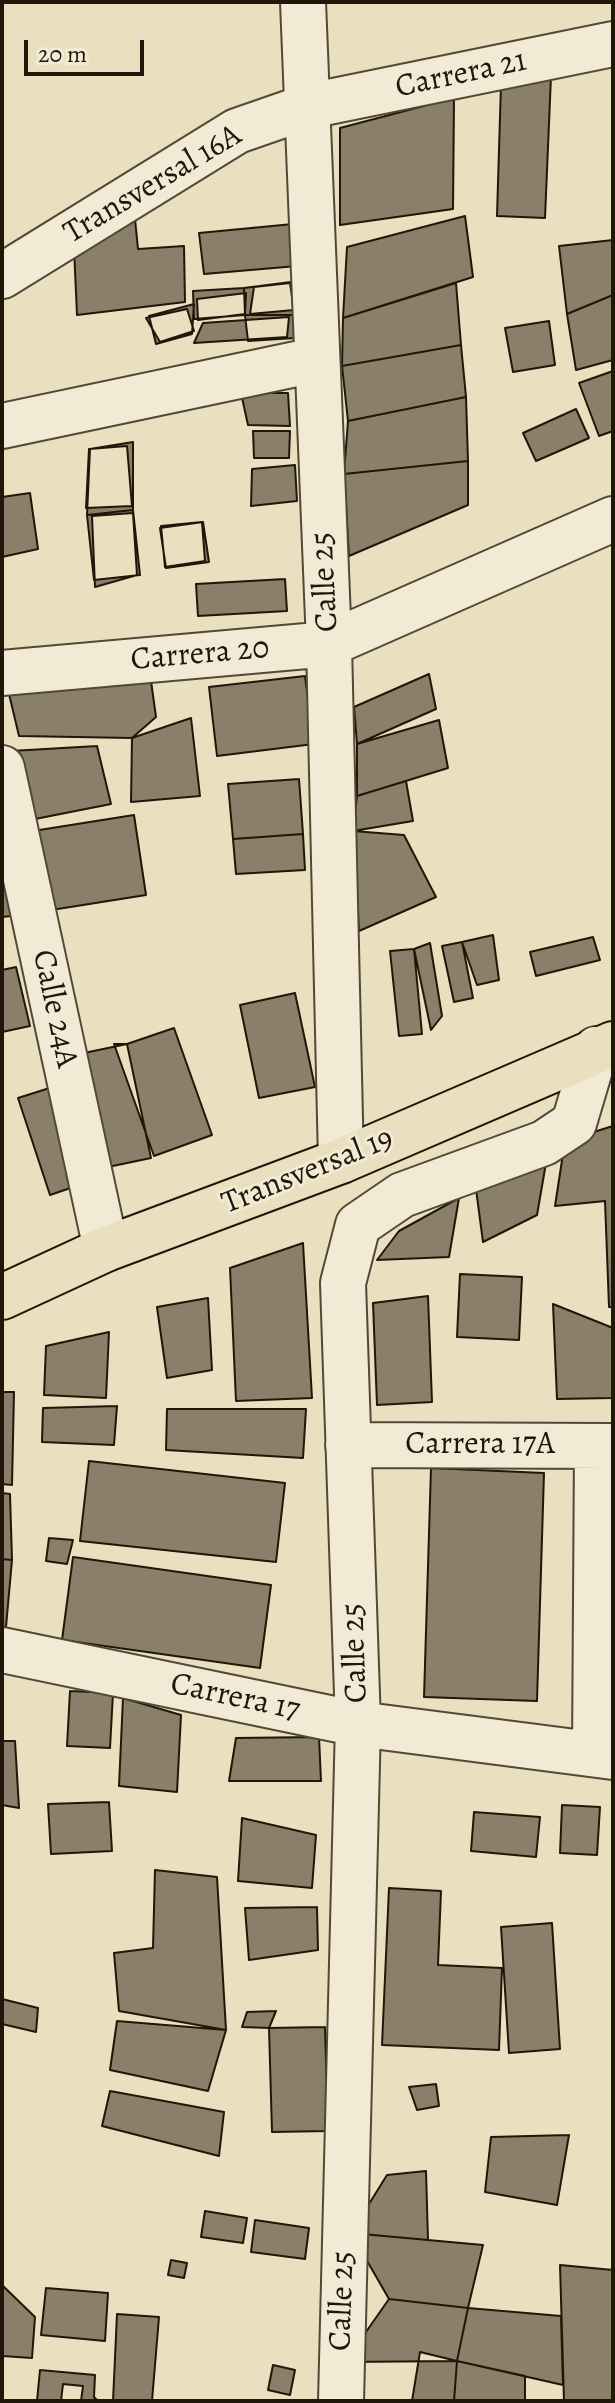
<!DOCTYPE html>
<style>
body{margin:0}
#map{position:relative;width:615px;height:2403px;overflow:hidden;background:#eadfbe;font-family:Alegreya,serif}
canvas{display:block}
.frame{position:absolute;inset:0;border:4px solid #21160a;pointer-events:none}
.scale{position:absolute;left:24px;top:40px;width:120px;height:36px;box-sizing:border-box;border:4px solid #21160a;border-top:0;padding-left:10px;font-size:24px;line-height:28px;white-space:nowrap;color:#21160a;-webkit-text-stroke:6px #f1ead5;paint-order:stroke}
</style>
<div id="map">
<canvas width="615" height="2403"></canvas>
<div class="frame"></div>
<div class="scale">20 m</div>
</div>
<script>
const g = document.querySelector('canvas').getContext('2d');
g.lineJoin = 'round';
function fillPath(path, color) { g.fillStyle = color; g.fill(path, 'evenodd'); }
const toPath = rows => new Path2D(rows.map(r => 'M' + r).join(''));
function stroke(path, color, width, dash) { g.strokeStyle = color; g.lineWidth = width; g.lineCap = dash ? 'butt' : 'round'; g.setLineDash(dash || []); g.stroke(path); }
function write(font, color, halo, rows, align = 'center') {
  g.font = font + ' Alegreya,serif'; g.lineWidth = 6; g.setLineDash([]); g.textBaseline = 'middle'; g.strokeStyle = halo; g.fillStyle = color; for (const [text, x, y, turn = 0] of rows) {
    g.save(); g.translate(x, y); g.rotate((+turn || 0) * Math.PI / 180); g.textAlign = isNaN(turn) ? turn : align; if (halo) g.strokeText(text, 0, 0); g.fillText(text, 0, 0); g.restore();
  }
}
const building = toPath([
 [551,76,545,218,497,216,501,84,551,76],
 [454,98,453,209,340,225,340,128,454,98],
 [465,216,473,277,343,318,347,247,465,216],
 [135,219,138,249,184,246,185,302,77,315,74,248,135,219],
 [293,224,297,266,204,274,199,233,293,224],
 [613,240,613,295,567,314,559,246,613,240],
 [291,282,294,315,245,315,244,288,291,282],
 [290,283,294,310,250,314,254,287,290,283],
 [456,283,461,345,342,366,343,318,456,283],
 [244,288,245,315,194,319,193,291,244,288],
 [246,293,245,314,198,320,197,299,246,293],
 [613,295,613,360,576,370,567,314,613,295],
 [194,304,192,334,156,344,149,316,194,304],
 [187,309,194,331,160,342,146,318,187,309],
 [245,315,294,315,295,338,248,341,245,315],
 [289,317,287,337,194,343,203,323,289,317],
 [549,321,555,365,513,372,505,328,549,321],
 [461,345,466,397,348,421,342,366,461,345],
 [613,371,613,431,599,436,579,383,613,371],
 [241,393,288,393,290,426,248,425,241,393],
 [466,397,468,461,344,474,348,421,466,397],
 [576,409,589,438,536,461,523,433,576,409],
 [253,431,290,431,289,458,254,458,253,431],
 [133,442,133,510,87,515,90,449,133,442],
 [127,446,132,506,86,508,89,449,127,446],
 [468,461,468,505,349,556,344,474,468,461],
 [295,465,297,501,251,506,252,469,295,465],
 [30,493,38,549,2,557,2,497,30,493],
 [133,510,140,575,94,580,87,515,133,510],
 [133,513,137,575,95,587,92,516,133,513],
 [202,522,205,561,165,567,161,526,202,522],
 [203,522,209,562,166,568,160,528,203,522],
 [285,579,287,611,198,616,196,584,285,579],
 [429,674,436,709,357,744,354,707,429,674],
 [305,676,314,744,217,756,209,687,305,676],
 [151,681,156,717,132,738,19,736,9,694,151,681],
 [191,718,200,796,131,802,132,738,191,718],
 [439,720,448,768,357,796,357,744,439,720],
 [97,746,111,804,25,821,11,751,97,746],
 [299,779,303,834,233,839,228,784,299,779],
 [406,781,413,821,353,831,357,796,406,781],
 [134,815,146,895,45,911,33,831,134,815],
 [353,831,404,835,436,897,359,931,353,831],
 [303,834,305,870,236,874,233,839,303,834],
 [2,867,20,915,2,917,2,867],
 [493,935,499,980,477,985,462,942,493,935],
 [593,937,600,960,536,976,530,952,593,937],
 [462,942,473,998,454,1002,442,946,462,942],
 [430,943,442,1016,431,1030,414,949,430,943],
 [414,949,422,1034,399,1036,390,951,414,949],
 [16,967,30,1026,2,1032,2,970,16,967],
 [295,993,315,1087,259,1098,240,1005,295,993],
 [174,1028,212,1135,154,1156,114,1044,127,1044,174,1028],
 [127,1044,151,1158,108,1167,84,1053,127,1044],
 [56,1086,88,1182,50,1195,18,1098,56,1086],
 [613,1126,613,1307,609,1307,605,1201,555,1206,565,1141,613,1126],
 [546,1163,537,1215,483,1242,476,1189,546,1163],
 [459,1198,449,1257,377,1260,399,1231,459,1198],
 [303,1243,312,1398,236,1401,230,1268,303,1243],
 [460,1274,522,1277,519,1340,457,1337,460,1274],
 [428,1296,432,1402,377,1405,373,1303,428,1296],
 [208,1298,212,1370,167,1378,157,1307,208,1298],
 [553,1304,613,1328,613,1398,557,1399,553,1304],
 [109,1332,106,1398,44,1395,46,1346,109,1332],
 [2,1392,14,1392,12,1485,2,1484,2,1392],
 [117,1406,114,1445,42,1442,43,1408,117,1406],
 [167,1409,306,1409,303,1458,166,1450,167,1409],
 [89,1461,285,1483,276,1562,80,1541,89,1461],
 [431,1468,544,1473,537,1701,424,1697,431,1468],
 [2,1493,10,1494,12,1560,2,1559,2,1493],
 [49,1538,73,1540,67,1564,46,1561,49,1538],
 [73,1557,271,1585,260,1668,62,1640,73,1557],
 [2,1559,12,1560,6,1627,2,1627,2,1559],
 [70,1691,113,1693,110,1748,67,1746,70,1691],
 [123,1698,181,1715,177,1792,119,1786,123,1698],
 [319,1737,321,1781,229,1781,236,1738,319,1737],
 [2,1741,15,1741,19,1808,2,1805,2,1741],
 [109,1802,112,1851,51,1854,48,1804,109,1802],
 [562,1805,600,1807,597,1855,560,1853,562,1805],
 [474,1812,540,1817,536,1857,471,1851,474,1812],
 [242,1818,316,1835,312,1888,238,1881,242,1818],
 [155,1870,217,1877,226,2030,119,2011,114,1953,153,1948,155,1870],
 [389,1888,441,1891,438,1965,502,1968,499,2050,382,2045,389,1888],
 [317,1907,318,1950,249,1960,245,1908,317,1907],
 [552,1923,560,2049,509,2053,501,1927,552,1923],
 [2,1999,38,2008,36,2032,2,2024,2,1999],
 [276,2011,269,2028,242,2027,247,2012,276,2011],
 [117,2021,226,2030,208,2091,110,2070,117,2021],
 [325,2027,328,2131,272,2132,269,2028,325,2027],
 [436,2084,439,2106,417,2110,409,2087,436,2084],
 [110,2091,224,2112,219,2156,102,2126,110,2091],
 [569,2135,557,2205,485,2192,491,2137,569,2135],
 [426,2171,428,2240,351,2233,387,2175,426,2171],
 [205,2211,247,2218,243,2243,201,2237,205,2211],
 [255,2220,309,2228,305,2259,251,2252,255,2220],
 [351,2233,483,2245,468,2308,389,2299,351,2233],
 [171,2260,187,2263,184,2278,168,2275,171,2260],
 [560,2265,613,2270,613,2401,564,2401,560,2265],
 [2,2285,35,2317,32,2358,2,2356,2,2285],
 [46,2288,108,2293,105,2341,41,2335,46,2288],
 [389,2299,468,2308,457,2361,345,2362,389,2299],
 [468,2308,561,2316,563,2385,457,2361,468,2308],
 [117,2314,159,2317,152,2401,113,2401,117,2314],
 [420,2352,457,2361,454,2401,412,2401,420,2352],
 [457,2361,525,2376,525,2401,454,2401,457,2361],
 [273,2365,295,2370,290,2395,268,2390,273,2365],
 [40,2370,95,2375,94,2397,98,2401,37,2401,40,2370],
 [63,2384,83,2386,81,2401,61,2401,63,2384]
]);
fillPath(building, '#8a7f68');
stroke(building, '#21160a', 2);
const minor = toPath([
 [303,2,329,644,341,1161],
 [2,276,237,131,309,106,613,44],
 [2,426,315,360],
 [2,673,329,644,613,519],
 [2,768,106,1249],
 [348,1445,613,1446],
 [2,1650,358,1724,613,1757],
 [595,1754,597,1446],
 [341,2401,358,1724,343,1283,358,1225,402,1195,544,1143,574,1123,596,1049]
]);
const primary = toPath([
 [2,1297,106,1249,341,1161,613,1044]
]);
stroke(minor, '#534837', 48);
stroke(primary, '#21160a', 48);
stroke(minor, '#f1ead5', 44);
stroke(primary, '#eadfbe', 44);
write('32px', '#21160a', '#f1ead5', [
 ["Carrera 21",461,75,-12],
 ["Transversal 16A",153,185,-31],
 ["Calle 25",326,582,-93],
 ["Carrera 20",200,655,-5],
 ["Calle 24A",54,1009,78],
 ["Transversal 19",308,1172,-22],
 ["Carrera 17A",480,1445],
 ["Calle 25",356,1653,-92],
 ["Carrera 17",235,1698,12],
 ["Calle 25",343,2301,-88]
]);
</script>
